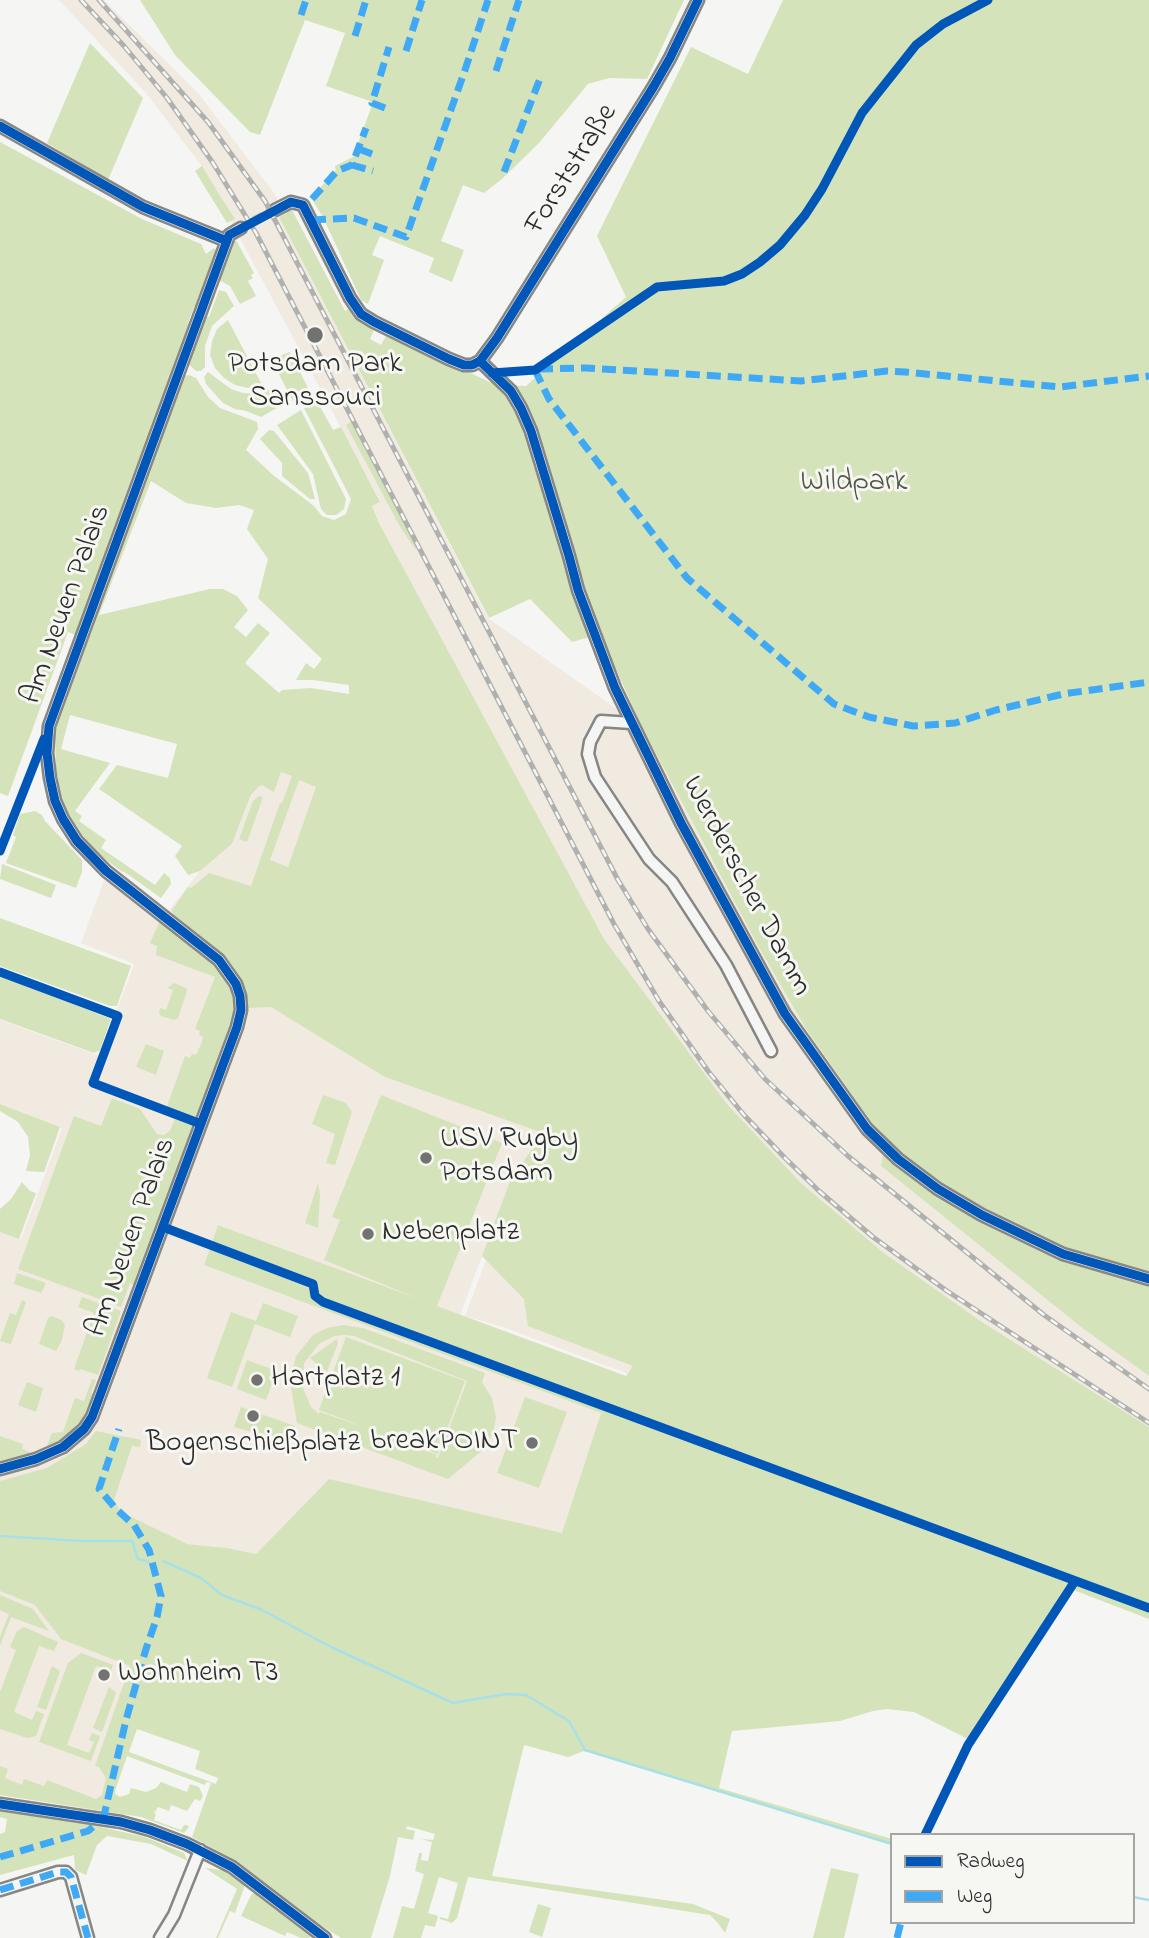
<!DOCTYPE html>
<meta charset="utf-8">
<style>
body{margin:0}
#map{position:relative;width:1149px;height:1938px;overflow:hidden;background:#f5f5f3;font-family:"Indie Flower",sans-serif}
canvas{display:block}
.legend{position:absolute;left:890px;top:1833px;width:245px;height:91px;box-sizing:border-box;background:#f6f6f2;border:2px solid #a5a5a2;margin:0;padding:9px 12px;list-style:none;font-size:21px;color:#2b2b2b}
.legend li{display:flex;align-items:center;gap:14px;height:35px}
.legend b{width:35px;border:2px solid #a5a5a2}
</style>
<div id="map">
<canvas width="1149" height="1938"></canvas>
<ul class="legend">
<li><b style="height:9px;background:#0057b8"></b>Radweg</li>
<li><b style="height:9px;background:#3fa9f5"></b>Weg</li>
</ul>
</div>
<script>
const g = document.querySelector('canvas').getContext('2d');
g.lineJoin = 'round';
function fillPath(path, color) { g.fillStyle = color; g.fill(path, 'evenodd'); }
const toPath = rows => new Path2D(rows.map(r => 'M' + r).join(''));
function stroke(path, color, width, dash) { g.strokeStyle = color; g.lineWidth = width; g.lineCap = dash ? 'butt' : 'round'; g.setLineDash(dash || []); g.stroke(path); }
function write(font, color, halo, rows, align = 'center') {
  g.font = font + ' "Indie Flower",sans-serif'; g.lineWidth = 6; g.setLineDash([]); g.textBaseline = 'middle'; g.strokeStyle = halo; g.fillStyle = color; for (const [text, x, y, turn = 0] of rows) {
    g.save(); g.translate(x, y); g.rotate((+turn || 0) * Math.PI / 180); g.textAlign = isNaN(turn) ? turn : align; if (halo) g.strokeText(text, 0, 0); g.fillText(text, 0, 0); g.restore();
  }
}
fillPath(toPath([
 [59,0,104,0,198,93,277,197,279,217,488,618,642,727,758,946,806,1029,885,1142,881,1166,1081,1327,1149,1376,1149,1427,982,1322,884,1253,801,1183,727,1104,679,1042,604,939,553,846,379,523,372,506,380,501,201,165,146,93],
 [269,752,339,766,385,1077,544,1133,528,1155,1107,1553,503,1327,465,1316,522,1166,510,1181,460,1315,218,1225,204,1265,601,1413,562,1534,329,1479,256,1554,227,1548,187,1544,103,1810,0,1795,0,1232,21,1239,62,1128,0,1104,0,1020,100,1056,134,964,81,943,104,880,162,919,200,871,232,844]
]), '#f0eae1');
fillPath(toPath([
 [140,0,684,0,647,79,609,78,588,84,539,143,502,179,484,193,463,185,441,241,464,250,452,282,429,272,434,258,380,236,372,255,384,260,368,304,361,300,323,217,311,198,336,170,335,166,353,157,372,105,370,101,326,86,345,33,305,20,260,135,250,132,175,55],
 [783,0,1149,0,1149,1376,1081,1327,881,1166,885,1142,806,1029,758,946,642,727,600,634,572,642,530,599,489,618,279,217,292,210,345,311,348,309,298,212,302,214,352,313,375,328,370,339,381,345,387,334,496,385,526,386,626,297,597,236,691,47,748,74],
 [90,43,143,98,108,180,47,143],
 [0,142,142,219,201,244,206,254,214,248,216,250,197,307,194,307,188,323,190,324,76,635,68,632,8,796,0,793],
 [202,166,220,196,235,219,227,223,195,171],
 [236,240,254,273,251,275,253,278,248,281,256,296,240,304,230,286,219,280,232,242],
 [219,290,226,292,234,306,212,326,205,346,205,367,201,371,196,371,187,363,205,316,209,317],
 [228,320,262,385,248,388,235,385,224,378,215,368,210,355,212,341,217,329],
 [290,352,308,388,307,390,311,393,294,403,271,359],
 [208,372,231,389,243,393,257,394,274,388,282,405,261,417,246,411,235,409,223,403,206,384,204,377],
 [189,375,196,378,208,397,220,408,257,422,258,429,246,450,273,475,314,506,322,516,334,520,346,514,351,499,304,408,317,401,333,430,341,427,380,502,372,506,379,523,604,939,727,1104,801,1183,884,1253,982,1322,1149,1427,1149,1619,1068,1588,968,1739,914,1712,887,1709,873,1711,840,1721,732,1731,719,1788,892,1839,892,1845,584,1751,568,1757,524,1745,492,1876,693,1904,730,1919,725,1933,717,1922,710,1915,468,1877,457,1918,452,1923,440,1919,440,1917,448,1919,458,1883,439,1877,428,1913,438,1916,435,1927,425,1925,421,1938,393,1938,402,1906,414,1909,424,1874,415,1871,419,1853,422,1853,421,1860,428,1861,432,1842,421,1839,433,1840,435,1834,407,1826,406,1829,415,1831,413,1840,398,1837,390,1876,371,1938,341,1938,316,1922,229,1857,192,1837,211,1783,206,1782,205,1785,127,1756,115,1791,115,1794,120,1797,129,1794,131,1788,146,1792,156,1788,161,1782,187,1792,190,1784,199,1787,203,1796,200,1801,195,1799,187,1811,171,1805,169,1811,158,1807,154,1813,156,1814,154,1820,181,1830,184,1825,187,1825,189,1827,184,1833,141,1817,0,1795,0,1766,8,1769,5,1778,22,1785,24,1779,44,1786,47,1780,96,1799,102,1795,106,1778,99,1767,95,1766,130,1666,61,1639,35,1605,0,1591,0,1481,47,1468,86,1444,96,1431,141,1440,140,1447,132,1446,114,1500,121,1512,187,1544,227,1548,256,1554,329,1479,562,1533,601,1413,204,1265,218,1225,419,1299,324,1260,340,1220,332,1217,381,1095,502,1143,437,1306,626,1376,633,1366,528,1326,524,1299,482,1256,510,1181,543,1133,385,1077,271,1007,245,1008,241,985,232,966,210,944,173,914,172,910,188,887,191,888,209,873,251,886,280,803,282,803,292,776,281,772,274,792,262,785,258,787,251,795,232,844,200,871,188,875,175,856,182,846,99,789,117,765,168,778,177,744,70,715,61,749,110,763,75,811,82,816,79,821,106,840,101,848,155,885,164,873,170,878,171,884,161,898,126,873,121,871,92,849,65,809,60,796,56,768,55,735,59,709,61,709,94,624,92,622,183,376],
 [151,481,186,503,216,508,239,505,254,510,247,529,268,559,258,598,322,659,314,669,306,663,296,680,313,680,349,685,349,694,311,688,282,690,279,693,245,663,270,633,258,623,246,637,234,627,248,610,237,596,223,589,210,589,99,615],
 [299,780,316,787,288,867,270,860],
 [137,1729,200,1751,195,1769,218,1778,216,1784,129,1752],
 [301,410,346,499,344,509,336,515,327,515,321,509,313,474,277,425],
 [353,421,379,472,417,548,415,549,399,525,346,425],
 [269,430,274,431,308,473,315,499,310,499,282,476,282,463,260,439],
 [259,796,263,797,247,842,239,839,253,801],
 [35,811,42,815,45,821,82,860,82,872,76,888,6,863,16,837,13,835,20,814],
 [2,864,56,885,51,898,0,879],
 [0,918,131,966,117,1006,110,1006,0,966],
 [163,921,217,963,229,980,235,997,232,1027,198,1120,166,1109,185,1056,190,1058,192,1054,196,1055,202,1042,203,1037,199,1035,200,1031,195,1029,215,977,156,955,157,946,150,943,159,923],
 [0,976,111,1019,100,1050,94,1053,0,1019],
 [174,983,186,988,187,991,178,1018,174,1020,161,1016,159,1012,160,1008,166,1010,173,990,167,988],
 [146,1044,164,1051,156,1075,136,1067],
 [323,1095,346,1103,352,1112,335,1165,326,1163,335,1134,312,1124],
 [112,1098,140,1109,157,1134,164,1135,170,1131,176,1116,196,1124,136,1285,130,1283,121,1307,18,1269,74,1116,101,1126],
 [0,1104,60,1127,44,1172,26,1171,30,1155,28,1137,18,1122,0,1111],
 [22,1182,30,1191,36,1193,19,1239,0,1232,0,1209,11,1199],
 [318,1183,320,1195,318,1228,305,1223],
 [17,1273,46,1283,41,1293,14,1284],
 [82,1297,121,1311,98,1375,80,1369,79,1371,74,1369,94,1313,78,1307],
 [22,1300,26,1302,11,1344,0,1341,10,1313,16,1315],
 [263,1303,298,1316,290,1337,255,1324,232,1387,207,1378,231,1312,256,1321],
 [52,1316,61,1320,65,1325,62,1340,56,1351,39,1344,48,1318],
 [343,1325,363,1328,485,1373,482,1382,492,1398,496,1418,493,1433,485,1448,448,1479,297,1423,290,1381,296,1356,313,1335,327,1328],
 [345,1335,354,1336,467,1381,438,1458,436,1458,437,1455,388,1436,438,1454,465,1381,346,1337,319,1410,370,1429,320,1412,319,1414,311,1407,302,1386,304,1363,319,1344,334,1336],
 [337,1339,338,1343,327,1372,310,1358],
 [247,1360,277,1371,266,1400,237,1389],
 [92,1379,96,1380,91,1393,97,1396,89,1413,79,1426,67,1437,54,1446,47,1445,52,1433,63,1432,75,1398,84,1401],
 [27,1382,43,1388,36,1412,18,1405],
 [525,1397,567,1412,539,1488,497,1473],
 [241,1407,295,1426,289,1442,234,1427],
 [0,1436,23,1444,22,1449,32,1453,40,1452,0,1464],
 [0,1595,33,1609,49,1631,11,1617,0,1646,0,1637,9,1614,0,1610],
 [24,1627,58,1642,54,1651,39,1646,14,1712,32,1720,36,1711,44,1714,36,1736,27,1738,0,1729,0,1692,16,1650,10,1647,17,1631],
 [81,1653,113,1665,111,1671,96,1666,67,1745,89,1753,94,1742,89,1740,92,1733,100,1736,91,1761,39,1742,68,1663],
 [52,1666,60,1671,46,1710,37,1707],
 [109,1687,116,1693,102,1732,93,1728],
 [0,1811,83,1823,145,1837,184,1853,188,1861,151,1844,107,1836,97,1845,86,1875,75,1870,74,1855,0,1875,0,1834,5,1832,7,1819,0,1817],
 [205,1868,223,1870,245,1885,235,1913,230,1911,218,1938,216,1938,237,1889],
 [831,1868,859,1874,844,1938,813,1938],
 [255,1892,311,1936,310,1938,301,1938,287,1932,285,1936,241,1916,251,1895],
 [538,1904,551,1908,542,1937,529,1932]
]), '#d5e3ba');
stroke(toPath([
 [0,1536,81,1541,132,1541,138,1559,149,1562],
 [163,1561,201,1578,222,1595,262,1610,331,1647,453,1703,506,1694,526,1695,569,1721,585,1750,892,1844],
 [1133,1897,1149,1900]
]), '#a8e0e8', 2.5);
stroke(toPath([
 [241,228,275,210]
]), '#cdcdcb', 10, [10, 5]);
const minor = toPath([
 [0,126,143,207,227,241],
 [275,210,291,202,303,205,350,298,361,314,374,322,449,359,464,365,472,365,480,361,497,338,654,86,670,58,698,0],
 [480,361,511,391,521,408,531,431,569,556,578,590,615,688,681,823,785,1014,867,1129,898,1159,938,1189,982,1215,1063,1254,1149,1279],
 [631,723,601,721,590,742,588,754,595,777,649,859,672,882,726,965,771,1051],
 [0,1469,36,1459,63,1447,84,1429,92,1417,237,1027,241,1010,240,996,236,984,219,960,106,871,77,841,63,819,55,801,50,778,47,753,49,726,229,235,241,228],
 [0,1804,121,1822,150,1830,187,1844,232,1867,325,1938],
 [0,1890,58,1872,66,1872,71,1877,88,1938],
 [160,1938,174,1915,200,1850]
]);
stroke(minor, '#868685', 15);
stroke(minor, '#f5f5f3', 10);
const rail = toPath([
 [81,0,124,46,167,98,213,163,256,233,614,924,659,1001,708,1071,744,1115,785,1158,819,1191,873,1237,947,1291,1149,1423],
 [99,0,208,122,265,201,618,880,648,929,708,1011,765,1079,848,1156,1044,1315,1149,1389]
]);
stroke(rail, '#b0b0af', 5);
stroke(rail, '#f6f6f2', 2.5, [8]);
stroke(toPath([
 [301,15,306,0],
 [355,36,366,0],
 [406,51,422,0],
 [496,71,519,0],
 [385,108,372,103,389,47],
 [359,149,377,156],
 [352,165,373,171],
 [504,172,541,76],
 [312,199,337,171,352,165,366,128],
 [312,220,354,218,406,237,465,70,488,0],
 [539,369,586,368,801,381,887,371,905,372,1060,387,1149,376],
 [535,370,549,399,687,578,834,704,869,717,913,726,955,723,996,710,1063,694,1149,682],
 [103,1820,126,1720,146,1649,157,1617,161,1596,149,1550,134,1525,116,1509,99,1489,119,1429],
 [0,1857,88,1831,93,1827,94,1818],
 [0,1890,58,1872,66,1872,71,1877,88,1938],
 [897,1938,901,1922]
]), '#3fa9f5', 7, [14, 7]);
stroke(toPath([
 [0,126,143,207,227,241],
 [480,361,511,391,521,408,531,431,569,556,578,590,615,688,681,823,785,1014,867,1129,898,1159,938,1189,982,1215,1063,1254,1149,1279],
 [492,373,535,370,657,287,724,281,742,274,760,262,780,245,805,215,822,189,862,113,916,45,943,24,988,0],
 [0,851,44,739],
 [0,972,118,1016,93,1083,201,1124],
 [163,1227,313,1284,315,1296,323,1302,1149,1608],
 [0,1469,36,1459,63,1447,84,1429,92,1417,237,1027,241,1010,240,996,236,984,219,960,106,871,77,841,63,819,55,801,50,778,47,753,49,726,229,235,291,202,303,205,350,298,361,314,374,322,449,359,464,365,472,365,480,361,497,338,654,86,670,58,698,0],
 [0,1804,121,1822,150,1830,187,1844,232,1867,325,1938],
 [925,1835,968,1745,1075,1581]
]), '#0057b8', 9);
for (const [x, y, r, color] of [
 [315,335,9,"#727271"],
 [426,1158,7,"#727271"],
 [368,1234,7,"#727271"],
 [257,1380,7,"#727271"],
 [253,1416,7,"#727271"],
 [532,1443,7,"#727271"],
 [104,1675,7,"#727271"]
]) { const dot = new Path2D(); dot.arc(x, y, r, 0, 2 * Math.PI); g.fillStyle = color; g.fill(dot); stroke(dot, '#f6f6f2', 2.5); }
write('30px', '#2b2b2b', '#f6f6f2', [
 ["Forststraße",573,170,-58],
 ["Am Neuen Palais",68,605,-70],
 ["Werderscher Damm",745,887,62],
 ["Am Neuen Palais",133,1238,-70]
]);
write('30px', '#2b2b2b', '#f6f6f2', [
 ["Potsdam Park",315,366,"center"],
 ["Sanssouci",315,400,"center"],
 ["USV Rugby",440,1141],
 ["Potsdam",440,1175],
 ["Nebenplatz",382,1234],
 ["Hartplatz 1",271,1380],
 ["breakPOINT",518,1443,"right"],
 ["Bogenschießplatz",253,1445,"center"],
 ["Wohnheim T3",118,1675]
], 'left');
write('30px', '#4f5643', '#f6f6f2', [
 ["Wildpark",854,484]
]);
</script>
